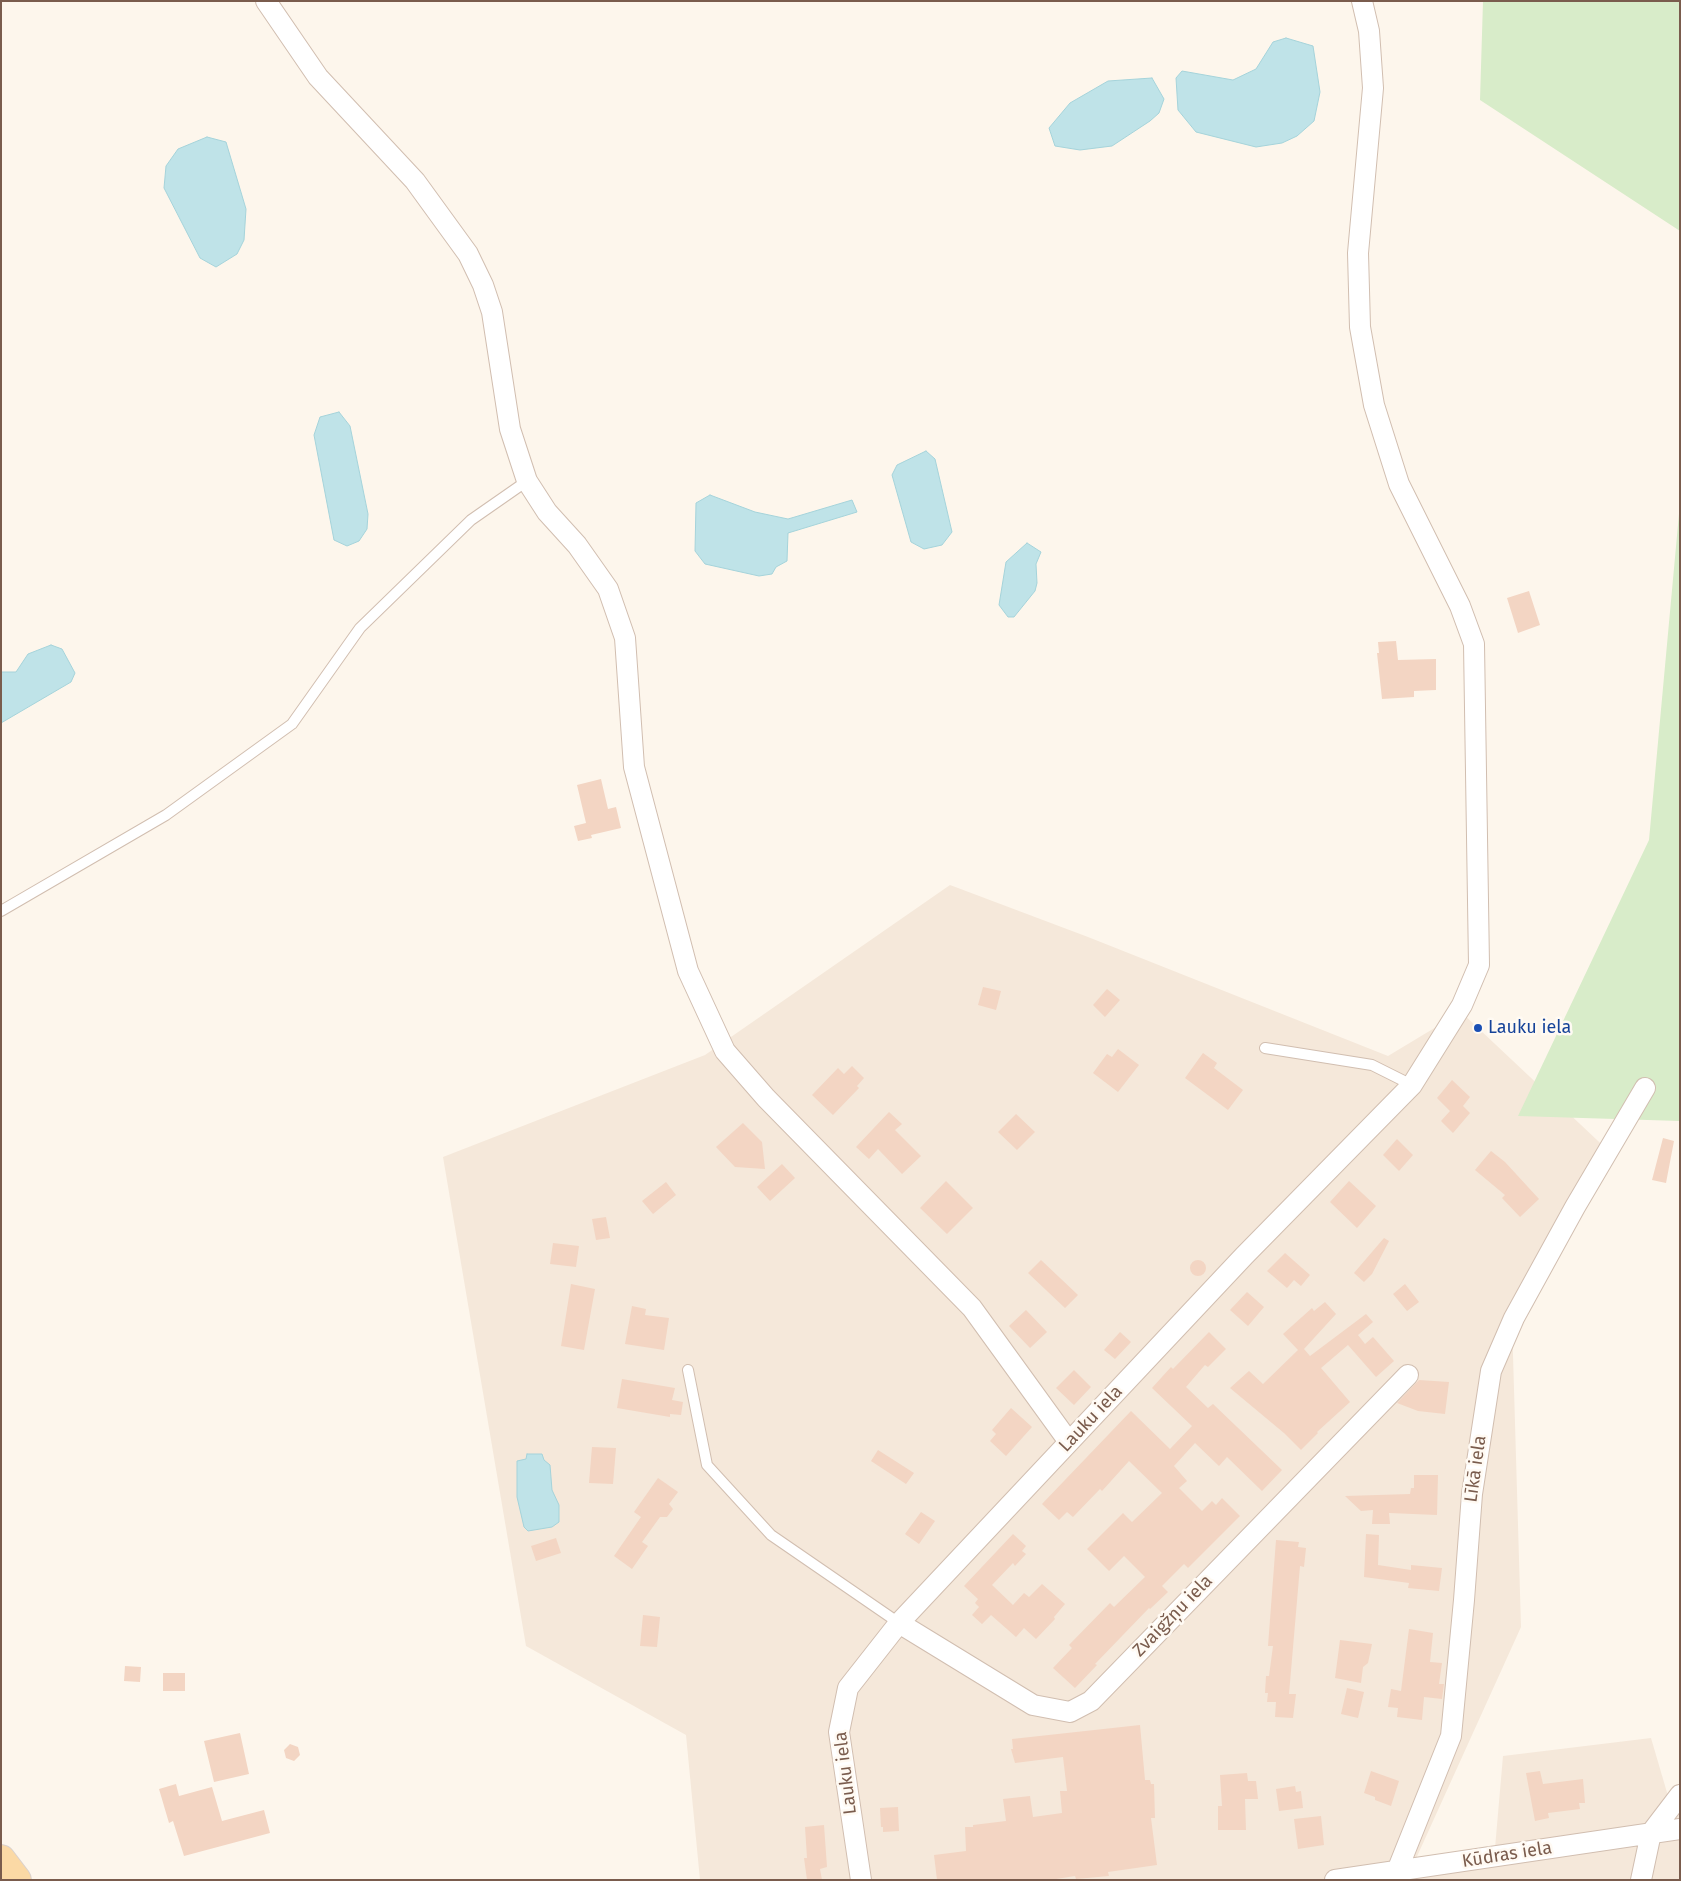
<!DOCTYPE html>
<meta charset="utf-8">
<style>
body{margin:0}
#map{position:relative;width:1681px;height:1881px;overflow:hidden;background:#fdf6ec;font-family:"Fira Sans",sans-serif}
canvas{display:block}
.frame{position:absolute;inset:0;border:2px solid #7a5c4d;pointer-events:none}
</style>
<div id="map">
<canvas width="1681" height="1881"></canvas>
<div class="frame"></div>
</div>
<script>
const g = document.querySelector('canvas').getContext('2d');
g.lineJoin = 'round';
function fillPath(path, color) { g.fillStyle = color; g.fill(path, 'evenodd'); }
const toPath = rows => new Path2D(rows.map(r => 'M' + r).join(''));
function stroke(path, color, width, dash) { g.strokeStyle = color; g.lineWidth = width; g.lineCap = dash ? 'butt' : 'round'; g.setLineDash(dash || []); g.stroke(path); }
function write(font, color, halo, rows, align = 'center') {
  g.font = font + ' "Fira Sans",sans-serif'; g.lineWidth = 5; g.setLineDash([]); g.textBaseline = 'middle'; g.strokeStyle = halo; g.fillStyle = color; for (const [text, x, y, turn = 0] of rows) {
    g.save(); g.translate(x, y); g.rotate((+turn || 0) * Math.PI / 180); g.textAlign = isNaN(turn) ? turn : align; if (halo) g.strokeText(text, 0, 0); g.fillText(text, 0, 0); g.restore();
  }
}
fillPath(toPath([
 [950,885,1088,937,1388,1056,1461,1012,1614,1156,1512,1321,1521,1627,1414,1863,1495,1848,1503,1756,1651,1738,1673,1813,1680,1812,1680,1880,700,1880,686,1735,526,1646,443,1157,705,1055]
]), '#f5e8da');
fillPath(toPath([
 [1483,1,1680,1,1680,231,1480,100],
 [1680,503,1680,1121,1518,1116,1649,840]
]), '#d8ecc9');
const water = toPath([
 [1286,38,1313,46,1320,92,1314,121,1297,136,1282,143,1256,147,1196,132,1178,110,1176,78,1182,71,1233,80,1256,69,1273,42,1286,38],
 [1152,78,1164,99,1159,113,1150,121,1112,146,1080,150,1055,146,1049,128,1070,103,1108,81,1152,78],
 [207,137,226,142,246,209,244,240,237,254,216,267,200,258,164,188,166,166,178,149,207,137],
 [339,412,350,426,368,514,367,529,359,541,347,546,334,540,314,435,320,417,339,412],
 [926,451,935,459,952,532,942,545,924,549,911,542,892,475,897,465,926,451],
 [710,495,755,512,788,519,852,500,857,512,788,533,787,561,776,567,772,574,759,576,705,564,695,551,696,503,710,495],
 [1027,543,1041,552,1036,564,1037,583,1035,591,1014,617,1008,617,999,605,1006,562,1027,543],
 [51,645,62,649,75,673,71,682,1,723,1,672,16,672,28,654,51,645],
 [527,1454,542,1454,544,1460,550,1465,552,1490,559,1505,559,1522,552,1527,528,1531,524,1527,517,1497,517,1461,526,1459,527,1454]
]);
fillPath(water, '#bfe3e8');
stroke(water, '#a5d3da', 1);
fillPath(toPath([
 [1529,591,1540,625,1518,633,1507,598],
 [1396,641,1398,660,1436,659,1436,690,1414,691,1414,697,1382,699,1377,653,1379,653,1378,642],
 [601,779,608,809,616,807,621,828,591,835,592,838,578,841,574,826,586,823,577,785],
 [983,987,1001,991,996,1010,978,1005],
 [1107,989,1120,1000,1105,1017,1093,1005],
 [1118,1049,1139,1065,1118,1092,1093,1073,1107,1054,1112,1057],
 [1203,1053,1217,1063,1214,1068,1243,1090,1228,1110,1185,1078],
 [852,1066,864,1078,857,1086,859,1088,833,1115,812,1095,838,1068,844,1074],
 [1452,1080,1470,1097,1463,1106,1470,1113,1453,1133,1441,1121,1450,1111,1437,1098],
 [889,1112,902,1124,895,1130,921,1156,902,1174,878,1149,869,1159,856,1147],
 [1016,1114,1035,1132,1017,1150,998,1132],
 [743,1123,762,1142,765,1169,735,1167,716,1147],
 [1663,1138,1674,1141,1666,1183,1652,1180],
 [1397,1139,1413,1155,1399,1171,1383,1155],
 [1491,1151,1505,1162,1539,1199,1520,1217,1502,1198,1505,1195,1475,1170],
 [782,1164,795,1178,770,1201,757,1187],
 [946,1181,973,1208,947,1234,920,1208],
 [1349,1181,1376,1206,1357,1228,1330,1202],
 [666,1182,676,1195,653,1214,642,1201],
 [606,1217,610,1238,596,1240,592,1219],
 [1384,1238,1389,1241,1372,1274,1364,1282,1354,1273],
 [553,1243,579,1246,576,1267,550,1264],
 [1285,1253,1310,1275,1301,1286,1294,1280,1287,1288,1267,1271],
 '1190 1268a8 8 0 1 1 16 0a8 8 0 1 1-16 0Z',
 [1041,1260,1078,1295,1065,1308,1028,1273],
 [571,1284,595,1289,584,1350,561,1346],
 [1405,1284,1419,1302,1407,1311,1393,1294],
 [1247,1292,1264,1307,1248,1326,1230,1310],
 [1325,1302,1336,1314,1304,1349,1310,1356,1366,1314,1373,1322,1358,1335,1365,1344,1373,1337,1394,1361,1376,1377,1348,1345,1321,1368,1350,1402,1317,1432,1318,1433,1301,1450,1284,1433,1230,1388,1249,1371,1263,1384,1298,1350,1283,1334,1312,1308,1314,1311],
 [632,1306,646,1309,645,1315,669,1318,664,1350,625,1344],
 [1026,1310,1047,1332,1030,1348,1009,1326],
 [1120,1332,1131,1342,1115,1359,1104,1350],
 [1209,1332,1226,1349,1208,1367,1205,1365,1204,1366,1186,1387,1208,1408,1213,1404,1282,1470,1262,1491,1227,1457,1219,1466,1195,1443,1174,1466,1187,1481,1179,1488,1202,1511,1212,1501,1216,1505,1222,1498,1240,1516,1188,1568,1184,1564,1162,1586,1168,1592,1150,1609,1149,1608,1095,1664,1097,1665,1075,1688,1053,1668,1072,1648,1069,1645,1110,1603,1114,1607,1145,1577,1124,1556,1109,1571,1087,1549,1123,1513,1132,1522,1162,1493,1129,1461,1102,1491,1100,1489,1073,1517,1067,1512,1059,1520,1042,1504,1131,1411,1170,1449,1192,1426,1152,1388,1171,1367,1173,1369],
 [1074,1370,1091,1387,1074,1405,1056,1388],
 [622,1379,675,1388,672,1400,683,1402,681,1415,670,1414,670,1417,617,1408],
 [1419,1380,1449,1382,1445,1414,1418,1411,1397,1403],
 [1011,1408,1032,1427,1006,1456,990,1441,996,1434,992,1430],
 [592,1447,616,1448,613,1484,589,1483],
 [878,1450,914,1473,906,1484,871,1461],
 [1414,1475,1438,1475,1437,1515,1389,1513,1390,1524,1372,1524,1373,1510,1361,1511,1345,1496,1410,1494,1411,1488,1414,1488],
 [658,1478,678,1492,669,1504,673,1509,667,1517,660,1517,642,1542,648,1546,632,1569,614,1556,641,1517,634,1512],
 [921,1512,935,1521,919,1544,905,1534],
 [1013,1534,1026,1546,1022,1551,1026,1554,1015,1566,1013,1563,992,1585,1013,1605,1024,1593,1029,1597,1042,1584,1065,1604,1054,1617,1055,1619,1036,1639,1024,1628,1016,1637,991,1615,982,1624,972,1615,979,1607,975,1603,978,1599,964,1586],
 [1366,1534,1379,1535,1378,1565,1411,1570,1411,1565,1442,1568,1439,1591,1408,1588,1409,1583,1364,1577],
 [556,1538,561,1553,536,1561,531,1546],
 [1276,1540,1299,1542,1298,1547,1306,1548,1304,1567,1300,1566,1289,1694,1296,1694,1293,1718,1275,1717,1276,1702,1267,1702,1268,1693,1265,1693,1266,1676,1269,1676,1273,1646,1268,1646],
 [643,1615,660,1617,657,1647,640,1646],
 [1409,1629,1433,1633,1430,1662,1442,1663,1439,1684,1444,1684,1442,1699,1424,1697,1422,1720,1397,1717,1398,1708,1388,1707,1391,1689,1401,1691],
 [1340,1640,1372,1644,1368,1663,1363,1667,1361,1683,1335,1678],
 [125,1666,141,1667,140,1682,124,1681],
 [163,1673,185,1673,185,1691,163,1691],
 [1347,1688,1364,1692,1358,1718,1341,1714],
 [1140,1725,1145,1780,1150,1780,1151,1784,1154,1784,1155,1818,1151,1818,1157,1865,1108,1872,1109,1876,1076,1879,1075,1876,1050,1880,937,1880,934,1855,966,1851,965,1827,973,1827,973,1825,1006,1821,1003,1799,1030,1796,1033,1817,1062,1813,1060,1791,1067,1791,1063,1757,1015,1763,1011,1749,1013,1749,1012,1739],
 [240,1733,249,1774,214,1782,204,1741],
 [290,1744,298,1747,300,1755,294,1761,286,1758,284,1750],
 [1371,1771,1399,1781,1391,1806,1375,1800,1375,1797,1364,1793],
 [1540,1771,1543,1784,1583,1779,1585,1803,1579,1803,1580,1809,1548,1813,1549,1818,1535,1821,1526,1773],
 [1247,1773,1248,1781,1256,1781,1258,1799,1245,1799,1246,1830,1218,1830,1218,1806,1222,1806,1220,1775],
 [176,1784,179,1796,212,1787,222,1821,264,1810,270,1833,184,1856,173,1821,169,1823,159,1789],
 [1295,1786,1296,1792,1301,1791,1303,1808,1279,1811,1276,1789],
 [898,1807,899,1831,883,1832,883,1827,881,1827,880,1808],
 [1321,1816,1324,1845,1298,1849,1294,1819],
 [824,1825,827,1867,820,1869,822,1880,807,1880,804,1858,807,1858,805,1827]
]), '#f3d5c3');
const lane = toPath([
 [1,911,166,815,292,724,360,628,471,520,527,481],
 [1265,1048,1372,1065,1412,1085],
 [688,1370,707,1465,771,1535,899,1623]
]);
const street = toPath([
 [266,1,318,77,415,181,468,254,483,285,492,312,510,429,527,481,547,512,577,545,608,589,625,638,634,767,688,971,725,1051,766,1098,972,1308,1069,1442],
 [899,1623,1033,1705,1070,1712,1091,1701,1408,1375],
 [861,1880,839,1732,848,1688,899,1623,1244,1256,1412,1085,1462,1005,1479,965,1474,644,1460,606,1399,484,1374,405,1360,327,1358,253,1373,88,1369,31,1362,1],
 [1335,1880,1680,1829],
 [1396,1880,1397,1871,1451,1736,1464,1600,1472,1494,1491,1371,1514,1318,1575,1207,1645,1088],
 [1641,1880,1651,1833,1680,1795]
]);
const primary = toPath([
 [1,1859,17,1880]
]);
stroke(lane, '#d1beb0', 12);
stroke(street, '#d1beb0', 22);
stroke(primary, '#dad1cd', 30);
stroke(lane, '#fff', 10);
stroke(street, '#fff', 20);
stroke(primary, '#fbd9a5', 28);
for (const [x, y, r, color] of [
 [1478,1028,5,"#1a4fb4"]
]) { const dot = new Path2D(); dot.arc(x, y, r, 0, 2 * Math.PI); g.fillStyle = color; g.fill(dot); stroke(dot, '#fffaf3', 2); }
write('18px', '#164399', '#fffaf3', [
 ["Lauku iela",1488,1028]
], 'left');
write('18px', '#7a5c4d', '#fffaf3', [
 ["Lauku iela",1091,1419,-47],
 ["Līkā iela",1476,1469,-82],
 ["Zvaigžņu iela",1173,1616,-46],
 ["Lauku iela",846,1773,-97],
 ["Kūdras iela",1507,1855,-9]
]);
</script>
